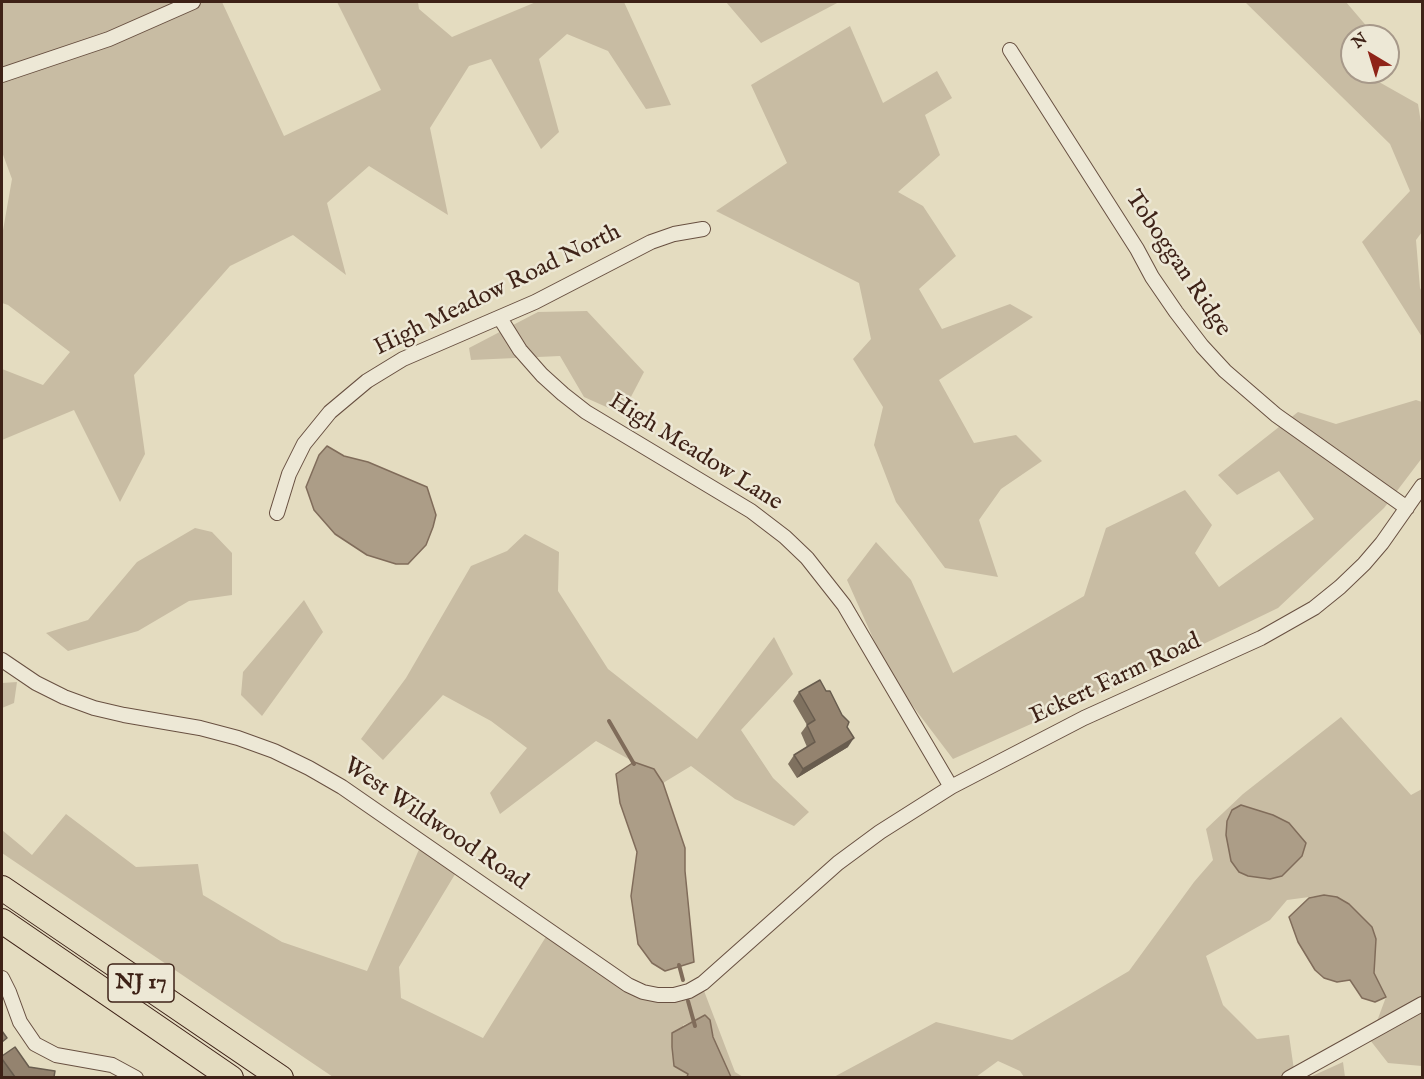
<!DOCTYPE html>
<style>
body{margin:0}
#map{position:relative;width:1424px;height:1079px;overflow:hidden;background:#e4dcc0;font-family:"IM FELL English",serif}
canvas{display:block}
.frame{position:absolute;inset:0;border:3px solid #3e2217;pointer-events:none}
.north{position:absolute;left:1340px;top:24px;width:60px;height:60px;box-sizing:border-box;background:#ede8d6;border:2px solid #a7998a;border-radius:50%;rotate:322deg;font-size:16px;font-weight:700;line-height:24px;text-align:center;color:#3e2217}
.north::after{content:'';display:block;margin:auto;width:21px;height:27px;background:#8f2418;clip-path:polygon(50% 0,100% 100%,50% 72%,0 100%)}
</style>
<div id="map">
<canvas width="1424" height="1079"></canvas>
<div class="frame"></div>
<div class="north">N</div>
</div>
<script>
const g = document.querySelector('canvas').getContext('2d');
g.lineJoin = 'round';
function fillPath(path, color) { g.fillStyle = color; g.fill(path, 'evenodd'); }
const toPath = rows => new Path2D(rows.map(r => 'M' + r).join(''));
function stroke(path, color, width, dash) { g.strokeStyle = color; g.lineWidth = width; g.lineCap = dash ? 'butt' : 'round'; g.setLineDash(dash || []); g.stroke(path); }
function write(font, color, halo, rows, align = 'center') {
  g.font = font + ' "IM FELL English",serif'; g.lineWidth = 5; g.setLineDash([]); g.textBaseline = 'middle'; g.strokeStyle = halo; g.fillStyle = color; for (const [text, x, y, turn = 0] of rows) {
    g.save(); g.translate(x, y); g.rotate((+turn || 0) * Math.PI / 180); g.textAlign = isNaN(turn) ? turn : align; if (halo) g.strokeText(text, 0, 0); g.fillText(text, 0, 0); g.restore();
  }
}
fillPath(toPath([
 [2,2,222,2,284,136,381,90,337,2,418,2,419,9,452,37,536,2,624,2,671,105,646,109,608,51,567,34,539,59,559,132,541,149,491,59,469,66,430,128,448,215,369,166,327,203,346,275,293,235,230,266,134,375,145,454,120,502,74,410,2,440,2,369,43,385,70,352,8,305,2,303,2,236,12,179,2,152],
 [726,2,839,2,761,43],
 [1245,2,1346,2,1369,29,1370,36,1352,36,1352,72,1371,72,1372,78,1418,104,1422,129,1422,232,1416,240,1420,288,1422,292,1422,337,1362,242,1410,191,1390,144],
 [850,26,883,103,937,71,952,98,925,115,940,155,898,192,923,206,956,256,919,289,942,329,1010,304,1033,317,939,380,974,443,1016,435,1042,461,1001,489,979,520,998,577,945,568,896,502,874,445,883,407,853,359,871,339,859,283,716,211,787,163,751,85],
 [587,311,644,372,622,414,584,397,560,356,471,360,469,348,538,312],
 [1416,400,1422,402,1422,458,1384,508,1278,608,1129,680,953,759,890,676,847,580,876,542,911,580,953,673,1084,596,1106,528,1185,490,1212,525,1195,553,1219,587,1314,519,1279,471,1237,495,1218,475,1298,412,1336,424],
 [195,528,212,532,232,553,232,595,189,601,138,631,68,651,46,633,88,620,137,562],
 [525,534,559,552,558,591,608,669,697,739,774,637,793,674,741,730,773,778,809,812,794,826,735,799,691,766,663,783,654,769,634,762,596,741,500,814,490,793,527,748,491,721,443,695,383,760,361,739,406,678,471,566,507,551],
 [304,600,323,632,262,716,241,695,243,672],
 [17,682,14,703,2,708,2,683],
 [1341,717,1411,795,1422,789,1422,1066,1388,1063,1370,1040,1386,997,1374,973,1376,939,1324,895,1287,900,1270,920,1206,956,1223,1005,1257,1039,1289,1035,1295,1077,1024,1077,1020,1071,998,1061,976,1077,832,1078,936,1022,1012,1040,1129,971,1194,882,1213,860,1206,829,1243,794],
 [1241,805,1250,808,1270,879],
 [66,814,136,867,198,864,203,895,282,942,367,971,423,840,460,866,399,967,401,998,483,1038,552,927,652,993,701,983,735,1072,743,1077,731,1077,723,1063,713,1037,710,1020,694,1021,683,1025,689,1074,687,1077,333,1077,2,853,2,830,32,855],
 [1343,1062,1345,1077,1310,1077]
]), '#c8bca3');
const water = toPath([
 [327,446,344,456,368,462,427,487,436,515,433,527,426,545,408,564,396,564,367,555,335,534,314,510,306,487,319,455,327,446],
 [634,762,654,769,663,783,685,848,685,871,694,962,665,971,652,963,638,944,631,896,637,852,620,803,616,774,634,762],
 [1241,805,1273,815,1289,823,1306,843,1302,856,1282,876,1270,879,1248,876,1239,872,1231,861,1226,835,1227,821,1232,810,1241,805],
 [1324,895,1337,897,1349,904,1372,927,1376,939,1374,973,1386,997,1375,1002,1362,998,1350,980,1337,982,1324,978,1315,970,1298,942,1289,917,1309,898,1324,895],
 [705,1015,710,1020,713,1037,731,1077,687,1077,688,1074,674,1066,672,1047,672,1033,705,1015]
]);
fillPath(water, '#ac9d87');
stroke(water, '#806c5a', 1.5);
stroke(toPath([
 [609,721,634,764],
 [679,965,683,980],
 [688,1001,695,1026]
]), '#806c5a', 4);
const minor = toPath([
 [1010,50,1137,249,1152,277,1176,312,1202,346,1225,371,1276,415,1407,508],
 [2,75,109,39,193,2],
 [500,318,520,350,542,375,563,394,586,412,751,511,785,537,807,558,844,605,951,787],
 [277,513,289,474,304,444,330,412,367,381,403,359,535,302,651,242,674,234,703,229],
 [2,660,36,683,64,697,94,708,124,715,200,728,238,738,274,751,309,768,342,787,628,985,643,992,658,995,674,995,689,991,703,983,838,863,880,832,951,787,1084,718,1261,638,1314,608,1340,587,1364,564,1382,543,1422,486],
 [2,978,9,992,20,1022,35,1044,56,1055,112,1065,136,1078],
 [1289,1078,1422,1004]
]);
const trunk = toPath([
 [2,888,281,1078],
 [2,921,231,1078]
]);
stroke(minor, '#685041', 16);
stroke(trunk, '#3e2217', 26);
stroke(minor, '#ede8d6', 14);
stroke(trunk, '#e4dcc0', 24);
fillPath(toPath([
 [799,692,847,727,848,747,797,778,788,764,794,755,807,747,801,733,807,725,793,701],
 [2,1056,54,1077,2,1077]
]), '#7f715f');
fillPath(toPath([
 [854,738,848,747,797,778,803,769]
]), '#685c4e');
const building = toPath([
 [820,680,826,691,830,691,842,715,849,722,847,727,854,738,803,769,794,755,815,742,807,725,815,720,799,692,820,680],
 [2,1031,7,1038,2,1042,2,1031],
 [15,1047,29,1067,55,1071,54,1077,15,1077,2,1059,2,1056,15,1047]
]);
fillPath(building, '#94836f');
stroke(building, '#685c4e', 1.5);
for (const [x, y, w] of [
 [141,983,66]
]) { const box = new Path2D(); box.roundRect(x - w / 2, y - 19, w, 38, 4.5); g.fillStyle = '#ede8d6'; g.fill(box); stroke(box, '#3e2217', 1.5); }
write('bold 22px', '#3e2217', null, [
 ["NJ 17",141,983]
]);
write('24px', '#3e2217', '#ede8d6', [
 ["Toboggan Ridge",1177,264,56],
 ["High Meadow Road North",498,291,-26],
 ["High Meadow Lane",695,453,32],
 ["Eckert Farm Road",1116,680,-25],
 ["West Wildwood Road",435,825,34]
]);
</script>
